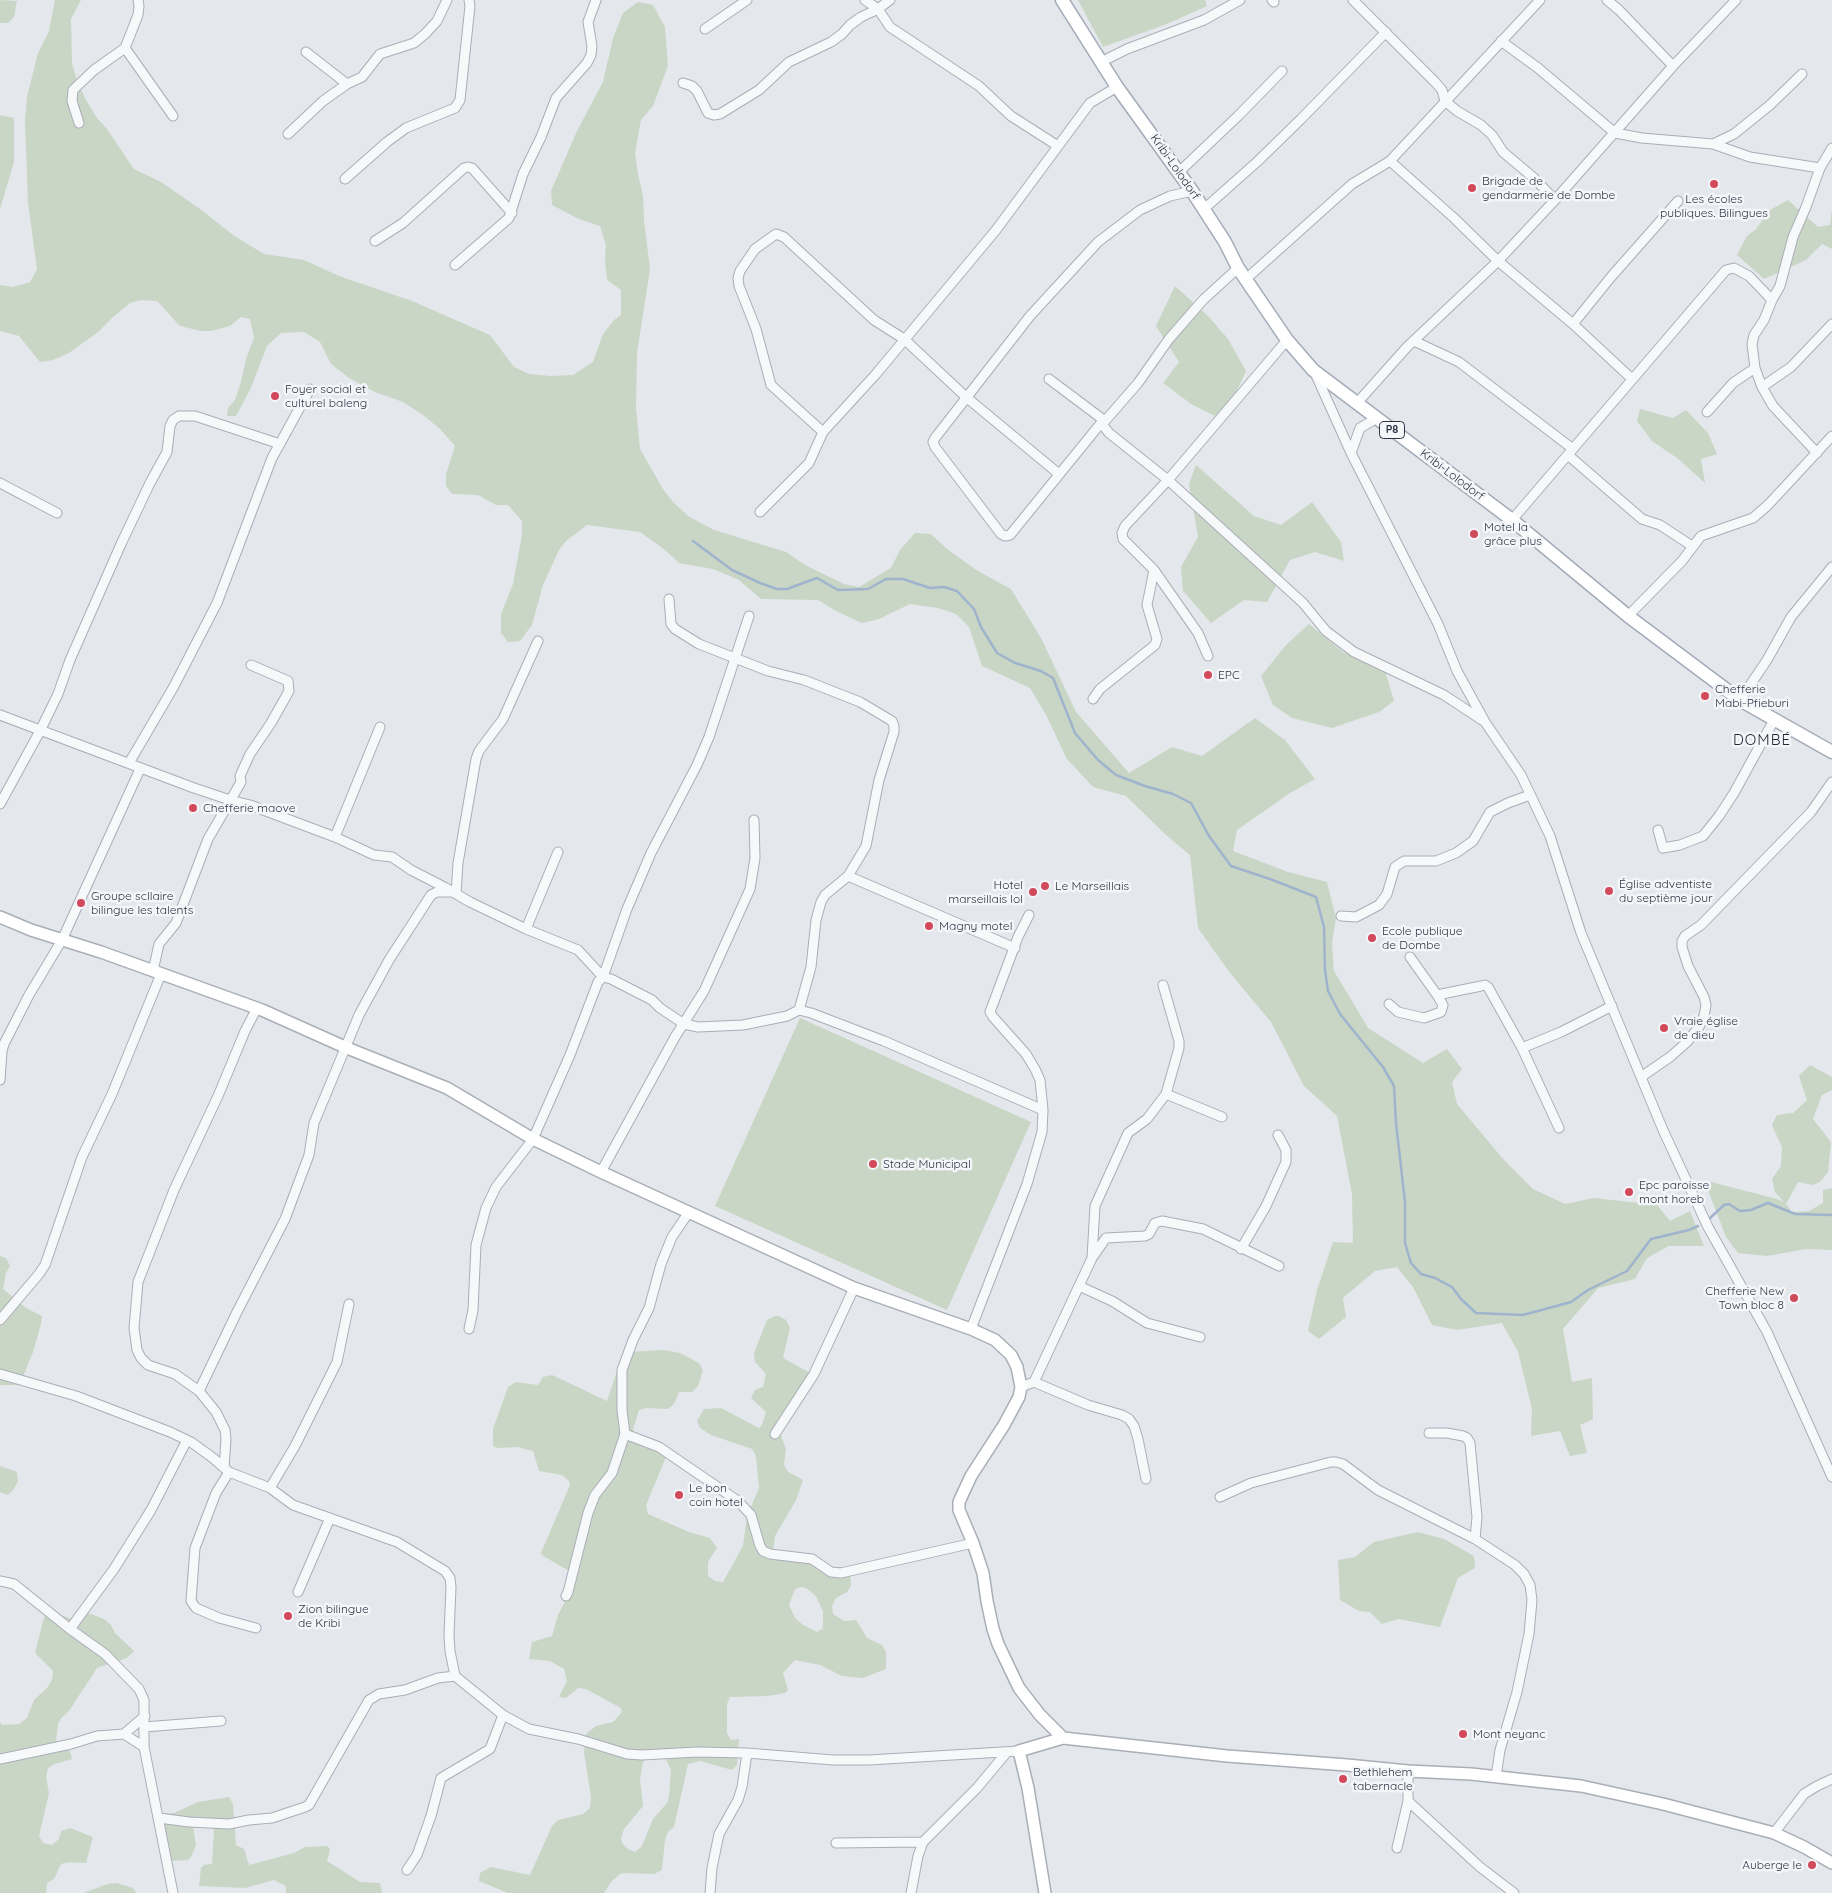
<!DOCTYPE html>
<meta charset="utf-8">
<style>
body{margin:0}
canvas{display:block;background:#e4e7ec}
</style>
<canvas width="1832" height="1893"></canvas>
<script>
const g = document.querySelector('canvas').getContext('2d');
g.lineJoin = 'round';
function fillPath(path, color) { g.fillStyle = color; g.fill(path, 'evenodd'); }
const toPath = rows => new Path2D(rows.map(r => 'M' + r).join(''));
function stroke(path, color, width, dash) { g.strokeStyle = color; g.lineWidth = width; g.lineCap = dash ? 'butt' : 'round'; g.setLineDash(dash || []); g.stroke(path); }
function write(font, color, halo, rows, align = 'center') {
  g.font = font + ' Quicksand,sans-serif'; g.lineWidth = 5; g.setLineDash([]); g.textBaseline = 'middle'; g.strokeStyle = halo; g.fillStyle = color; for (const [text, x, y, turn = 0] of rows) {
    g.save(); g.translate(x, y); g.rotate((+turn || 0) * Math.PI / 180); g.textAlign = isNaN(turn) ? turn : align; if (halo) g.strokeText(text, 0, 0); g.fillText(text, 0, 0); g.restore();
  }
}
fillPath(toPath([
 [0,0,17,1,14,17,8,23,0,23],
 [55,0,81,0,71,19,72,64,78,83,86,100,97,118,107,129,134,169,161,182,200,209,233,235,264,254,304,260,339,276,412,301,490,335,514,367,529,374,551,376,573,375,593,362,603,334,614,320,621,315,621,290,607,280,605,259,606,245,600,226,579,219,552,205,551,191,577,131,603,82,613,38,623,13,638,2,653,5,665,27,668,66,653,106,641,120,635,153,638,174,643,196,644,220,650,269,637,353,636,408,640,449,663,489,673,502,688,516,714,530,786,552,805,565,844,584,859,587,891,568,900,550,915,533,931,534,946,548,976,570,1011,589,1041,638,1076,712,1129,773,1172,747,1202,756,1255,718,1285,740,1315,779,1290,793,1237,830,1233,851,1288,872,1327,882,1336,918,1332,943,1334,971,1368,1028,1423,1063,1447,1049,1462,1069,1452,1082,1457,1104,1504,1160,1533,1189,1565,1204,1594,1198,1657,1205,1670,1221,1690,1211,1704,1246,1669,1246,1647,1258,1635,1279,1598,1288,1563,1329,1572,1382,1592,1378,1593,1419,1580,1425,1587,1453,1570,1456,1560,1431,1531,1436,1532,1409,1518,1352,1502,1323,1457,1330,1432,1325,1413,1287,1397,1267,1375,1271,1343,1298,1346,1317,1319,1339,1308,1331,1317,1290,1333,1242,1353,1243,1352,1194,1337,1116,1304,1086,1271,1022,1230,973,1198,928,1190,855,1166,835,1126,796,1093,787,1067,759,1046,715,1030,688,982,666,969,627,956,614,938,608,910,604,879,619,862,623,836,611,818,600,761,599,739,580,713,569,679,563,664,549,640,532,587,525,566,541,559,550,543,585,532,625,520,641,508,642,501,633,501,614,513,584,522,535,522,521,508,505,496,505,478,495,452,494,446,486,446,474,455,446,440,429,423,415,403,402,375,392,349,378,331,364,320,342,304,332,281,333,267,346,250,390,236,416,227,416,228,408,235,400,241,382,246,359,254,338,250,319,241,317,230,326,211,331,201,331,180,326,157,301,141,300,130,303,112,318,98,332,69,353,53,360,40,362,19,336,0,331,0,285,13,287,30,282,37,269,28,203,25,121,27,97,38,53,49,31],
 [1078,0,1205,0,1207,6,1167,24,1103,47],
 [0,115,14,118,14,162,0,209],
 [1788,200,1818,227,1830,225,1832,209,1832,249,1822,244,1806,260,1764,279,1737,255,1747,236,1756,229,1770,210],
 [1175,286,1209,317,1228,339,1246,371,1235,395,1215,416,1191,404,1163,383,1179,362,1156,326],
 [1640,409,1673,418,1686,410,1708,433,1717,454,1701,459,1705,483,1677,458,1652,441,1637,421],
 [1196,465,1254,516,1281,525,1312,502,1341,542,1344,561,1315,552,1290,560,1267,602,1244,600,1211,623,1183,591,1181,567,1198,537,1189,484],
 [1309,624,1343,652,1385,671,1394,701,1379,712,1332,728,1292,718,1273,705,1261,676,1286,645],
 [800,1018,1031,1122,947,1310,715,1206],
 [1810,1065,1832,1077,1832,1090,1822,1095,1813,1119,1831,1142,1828,1172,1820,1182,1812,1185,1798,1182,1786,1204,1792,1212,1809,1211,1823,1203,1823,1190,1832,1188,1832,1250,1806,1249,1767,1256,1738,1253,1726,1237,1706,1185,1711,1182,1777,1199,1784,1202,1775,1192,1772,1179,1781,1166,1782,1147,1772,1125,1777,1115,1793,1113,1807,1100,1799,1076],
 [0,1256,6,1258,10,1266,6,1273,3,1289,26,1308,42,1316,41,1324,33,1352,22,1379,17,1385,0,1385],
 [775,1316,779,1316,786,1320,790,1328,783,1358,812,1374,779,1431,786,1449,784,1465,788,1472,803,1480,796,1500,775,1536,772,1557,812,1561,826,1567,843,1567,850,1571,851,1586,847,1592,836,1598,832,1606,833,1614,844,1621,856,1620,867,1638,882,1645,886,1652,886,1669,863,1678,842,1676,820,1665,795,1660,783,1673,788,1690,785,1693,768,1696,730,1697,727,1704,727,1733,731,1740,739,1739,737,1765,732,1770,700,1761,688,1764,674,1827,668,1832,665,1840,662,1870,654,1874,624,1873,620,1874,611,1882,604,1893,508,1893,479,1881,480,1873,491,1867,530,1875,552,1826,558,1820,583,1814,590,1808,591,1797,584,1752,586,1734,596,1726,613,1722,622,1712,621,1708,586,1689,578,1688,566,1698,559,1697,567,1681,564,1669,550,1661,529,1659,532,1642,552,1636,558,1615,568,1596,571,1572,543,1556,541,1553,570,1485,569,1481,562,1475,539,1471,533,1451,517,1447,497,1448,493,1446,493,1429,508,1387,516,1382,538,1385,543,1377,552,1375,607,1401,620,1362,629,1352,663,1350,680,1353,699,1363,703,1370,698,1386,692,1392,679,1392,674,1404,668,1409,646,1408,639,1410,633,1430,644,1444,667,1455,646,1505,648,1514,689,1532,710,1538,717,1548,708,1562,708,1576,715,1581,723,1582,743,1546,747,1516,759,1488,756,1456,752,1449,711,1435,700,1428,697,1421,704,1409,721,1408,759,1428,762,1425,766,1412,751,1398,755,1390,763,1387,766,1374,755,1362,754,1353,767,1320],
 [801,1587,806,1588,816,1596,823,1612,823,1625,822,1629,817,1632,803,1625,795,1618,789,1605,795,1589],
 [658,1755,666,1759,671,1770,669,1796,667,1803,653,1819,642,1846,635,1852,628,1849,622,1843,621,1838,624,1829,643,1806,640,1779,643,1762,649,1756],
 [0,1466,17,1472,18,1481,14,1489,8,1495,0,1492],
 [1418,1532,1444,1539,1474,1556,1475,1568,1458,1578,1440,1627,1398,1619,1382,1624,1370,1612,1359,1611,1340,1600,1338,1560,1355,1557,1374,1542],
 [49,1611,72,1619,81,1618,88,1613,104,1619,111,1625,115,1633,134,1651,127,1658,97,1668,69,1711,62,1717,58,1723,56,1741,70,1751,72,1759,55,1764,48,1768,46,1777,49,1793,39,1836,43,1843,52,1845,59,1839,61,1831,70,1828,93,1837,86,1863,69,1862,61,1864,54,1879,47,1883,46,1893,0,1893,0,1722,2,1725,19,1724,27,1718,34,1700,47,1688,52,1680,53,1671,35,1653,44,1618],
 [229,1797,233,1804,236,1845,244,1849,249,1865,294,1853,305,1847,327,1846,330,1849,327,1861,360,1882,380,1883,382,1893,286,1893,286,1886,274,1880,245,1888,199,1886,201,1868,204,1865,212,1864,214,1830,208,1824,196,1824,193,1827,196,1845,191,1857,188,1860,171,1861,166,1850,163,1828,166,1814,174,1813,198,1802],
 [117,1883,133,1888,136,1893,83,1893,108,1884]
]), '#c9d6c5');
stroke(toPath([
 [693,541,732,570,760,583,777,589,787,589,817,578,838,590,868,589,886,579,903,579,930,588,944,587,957,591,974,609,981,627,997,653,1015,663,1041,671,1053,678,1075,733,1098,760,1116,775,1145,786,1173,794,1191,803,1209,836,1231,866,1270,879,1316,897,1324,927,1325,970,1328,991,1340,1014,1383,1067,1394,1086,1396,1123,1405,1202,1405,1243,1411,1263,1421,1274,1435,1278,1452,1287,1461,1299,1476,1313,1523,1315,1571,1302,1588,1290,1627,1271,1651,1239,1689,1230,1698,1226],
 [1709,1219,1724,1205,1729,1204,1740,1211,1751,1210,1768,1203,1795,1214,1832,1215]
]), '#9fb4cc', 2.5);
const street = toPath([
 [865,0,878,9,890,27,979,86,1011,116,1058,146],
 [1272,0,1274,2],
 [1353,0,1435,82,1442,90,1445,101,1457,111,1481,125,1492,135,1503,152,1534,178,1555,200],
 [1607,0,1619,10,1673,66],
 [705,29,747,0],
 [1501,41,1538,68,1615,133,1642,138,1713,144,1750,157,1820,168],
 [125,48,173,116],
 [306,52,347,84],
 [1101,62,1127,49,1204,20,1240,0],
 [683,83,692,86,697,91,708,113,714,115,720,114,759,90,789,62,831,42,842,34,850,25,861,17,878,9,890,0],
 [79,123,72,101,73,90,94,70,125,48,138,15,139,6,138,0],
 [288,134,323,101,347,84,362,77,380,54,414,43,425,34,437,21,447,0],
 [1713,144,1734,134,1770,105,1802,74],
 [1390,161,1454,218,1498,261,1573,324,1632,379],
 [1179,172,1238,116,1282,71],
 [345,179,387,142,406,128,455,108,460,100,470,6,469,0],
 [1192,191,1170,196,1140,210,1098,242,1030,316,935,438,933,442,935,447,1001,534,1005,536,1010,535,1101,423,1105,421,1138,383,1169,339,1203,300,1238,268],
 [1204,209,1258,161,1301,119,1386,32],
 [375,241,403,223,464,168,468,167,472,168,512,213],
 [455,265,509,218,523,174,541,137,556,98,587,63,591,55,592,46,588,22,596,0],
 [1246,279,1352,184,1390,161,1540,0],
 [1772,300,1764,320,1754,335,1752,344,1755,368,1762,387,1773,406,1817,453],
 [1573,324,1611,277,1678,201],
 [1414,341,1459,362,1573,449],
 [1315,373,1351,453,1438,624,1457,671,1485,722,1521,775,1550,836,1581,933,1663,1130,1708,1227,1767,1332,1832,1477],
 [1049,379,1105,421],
 [1762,387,1791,367,1832,324],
 [1357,403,1407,347,1498,261,1555,200,1673,66,1736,0],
 [1707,412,1733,383,1755,368],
 [1101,423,1109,433,1168,480,1303,603,1326,631,1354,652,1444,695,1482,720],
 [823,432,771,385,756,329,739,286,738,278,740,271,755,249,776,234,784,237,874,320,904,339,966,397,1059,474],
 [1351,453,1360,428,1377,418],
 [1568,455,1642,519,1660,525,1692,546],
 [0,483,57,513],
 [760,512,809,463,823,432,876,374,996,230,1090,103,1117,87],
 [1512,520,1726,270,1734,268,1749,276,1772,300,1780,286,1793,237,1806,207,1820,168,1832,148],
 [1154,570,1198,633,1208,656],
 [669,599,671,624,675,629,699,644,768,671,804,680,860,702,892,721,894,726,894,732,879,780,866,846,848,876,825,895,821,902,816,920,811,967,799,1010],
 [1628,616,1682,561,1701,536,1753,518,1768,505,1832,436],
 [1093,699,1100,689,1155,645,1157,639,1147,605,1154,570,1123,539,1122,533,1125,526,1168,480,1287,340],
 [1740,700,1767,660,1791,617,1832,567],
 [0,715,194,788,230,800,250,805,335,837,374,855,392,857,411,870,446,888,470,902,526,929,578,950,603,977,611,979,652,1000,660,1008,684,1024,698,1027,743,1025,787,1016,799,1010,811,1013,884,1041,1043,1110,1042,1132,1027,1184,971,1329],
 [129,763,173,688,217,603,272,458,310,389],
 [0,804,40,731,58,694,70,660,121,544,150,483,167,452,170,426,173,420,179,416,195,416,280,444],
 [1658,830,1663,848,1680,845,1703,836,1719,816,1734,793,1774,720],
 [335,837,380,727],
 [848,876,1015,948],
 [456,894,458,863,476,759,479,751,503,719,538,641],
 [1029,915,1018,937,990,1012,993,1017,1026,1054,1035,1069,1040,1080,1043,1110],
 [1341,916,1356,917,1379,905,1387,894,1395,867,1404,861,1436,861,1456,853,1473,841,1490,812,1508,803,1530,795],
 [526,929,558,852],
 [1410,957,1437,995,1481,986,1485,985,1488,987,1522,1048,1561,1032,1612,1006],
 [153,971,159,944,176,923,208,839,241,782,240,776,250,754,271,723,289,691,288,681,251,665],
 [1163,985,1179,1041,1179,1048,1166,1094],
 [1389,1004,1398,1012,1424,1018,1441,1012,1443,1005,1437,995],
 [1522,1048,1559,1128],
 [1641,1077,1670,1057,1687,1042,1699,1027,1704,1016,1706,1005,1704,997,1688,966,1682,947,1682,941,1685,936,1701,925,1811,812,1832,782],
 [0,1080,2,1051,4,1044,29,995,62,940,140,769],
 [601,1172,675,1037,704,991,750,889,755,858,754,820],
 [1241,1249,1266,1206,1286,1162,1286,1150,1278,1135],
 [1092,1258,1095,1206,1128,1133,1147,1119,1166,1094,1222,1117],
 [1079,1286,1112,1301,1147,1323,1200,1337],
 [0,1320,39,1274,45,1265,82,1157,112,1094,161,974],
 [469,1329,473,1310,476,1245,486,1208,496,1187,533,1139,570,1055,598,982,603,977,627,909,651,853,697,765,709,737,749,616],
 [0,1374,76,1396,170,1432,191,1442,213,1458,229,1472,270,1488,293,1505,397,1542,445,1571,450,1578,451,1587,449,1635,450,1651,455,1676,503,1715,529,1729,578,1739,627,1754,642,1755,697,1752,747,1753,833,1760,869,1760,1019,1751],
 [1034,1382,1088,1405,1122,1415,1129,1419,1134,1426,1138,1439,1146,1479],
 [1021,1387,1034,1382,1092,1258,1106,1238,1145,1236,1149,1234,1155,1223,1162,1221,1203,1229,1279,1266],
 [199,1391,237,1312,285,1219,309,1155,314,1123,359,1015,389,960,431,895,437,892,451,892],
 [1429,1433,1447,1433,1463,1436,1467,1438,1470,1443,1477,1517,1475,1539],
 [625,1434,659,1447,738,1501,751,1515,760,1546,763,1551,770,1554,812,1559,831,1572,841,1573,973,1543],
 [775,1434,814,1374,854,1288],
 [224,1468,226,1439,225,1430,216,1412,199,1391,175,1374,148,1365,141,1358,137,1350,134,1328,138,1282,174,1190,218,1096,245,1031,257,1008],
 [229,1472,216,1493,195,1548,191,1601,196,1608,219,1618,256,1628],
 [270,1488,295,1446,337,1362,349,1304],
 [1220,1497,1251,1483,1331,1462,1336,1462,1343,1464,1378,1490,1475,1539,1515,1565,1524,1574,1530,1585,1532,1600,1529,1634,1517,1692,1500,1750,1496,1777],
 [0,1581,14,1584,70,1629,105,1654,139,1689,144,1700,144,1747,173,1893],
 [298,1592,330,1518],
 [566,1596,568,1592,588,1513,595,1495,612,1473,625,1434,622,1410,622,1370,633,1340,649,1308,661,1264,672,1237,689,1212],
 [70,1629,114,1569,151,1510,187,1440],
 [144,1727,221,1721],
 [124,1734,145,1716],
 [0,1759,71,1744,97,1736,124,1734,144,1747],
 [1408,1771,1408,1801,1480,1867,1514,1893],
 [159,1818,189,1822,229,1824,249,1820,272,1818,305,1807,309,1805,369,1700,379,1694,405,1690,438,1678,455,1676],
 [1774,1833,1804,1794,1817,1786,1832,1779],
 [836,1843,923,1842],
 [1397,1848,1408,1801],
 [407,1870,417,1855,431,1816,441,1778,490,1749,503,1715],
 [710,1893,712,1868,719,1834,738,1800,742,1787,747,1753],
 [911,1893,918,1856,923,1842,977,1788,1007,1752]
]);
const secondary = toPath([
 [0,917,31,930,101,952,262,1010,347,1048,447,1088,533,1139,601,1172,854,1288,971,1329,995,1340,1011,1355,1017,1367,1021,1387,1019,1397,1004,1425,971,1476,959,1502,959,1510,973,1543,983,1573,987,1601,993,1629,998,1644,1019,1688,1040,1715,1063,1738],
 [1045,1893,1028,1788,1019,1751,1063,1738,1227,1756,1347,1765,1408,1771,1471,1774,1581,1786,1663,1804,1774,1833,1804,1847,1832,1863]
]);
const primary = toPath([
 [1062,0,1117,87,1192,191,1225,242,1238,268,1287,340,1313,370,1512,520,1628,616,1740,700,1832,752]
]);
stroke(street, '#a9aeb7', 11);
stroke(secondary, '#a9aeb7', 14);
stroke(primary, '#a3abb8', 15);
stroke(street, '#f7f8fa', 9);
stroke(secondary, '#fff', 11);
stroke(primary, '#fff', 12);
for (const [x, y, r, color] of [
 [1714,184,5,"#d1495b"],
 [1472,188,5,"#d1495b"],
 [275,396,5,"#d1495b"],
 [1474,534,5,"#d1495b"],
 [1208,675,5,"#d1495b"],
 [1705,696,5,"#d1495b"],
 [193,808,5,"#d1495b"],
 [1045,886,5,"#d1495b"],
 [1609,891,5,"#d1495b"],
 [1033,892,5,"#d1495b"],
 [81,903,5,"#d1495b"],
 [929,926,5,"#d1495b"],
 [1372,938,5,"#d1495b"],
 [1664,1028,5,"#d1495b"],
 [873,1164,5,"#d1495b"],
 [1629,1192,5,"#d1495b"],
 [1794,1298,5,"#d1495b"],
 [679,1495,5,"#d1495b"],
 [288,1616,5,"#d1495b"],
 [1463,1734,5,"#d1495b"],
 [1343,1779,5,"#d1495b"],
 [1812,1865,5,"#d1495b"]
]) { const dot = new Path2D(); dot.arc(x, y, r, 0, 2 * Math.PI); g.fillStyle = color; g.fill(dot); stroke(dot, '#f4f6f9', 2); }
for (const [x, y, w] of [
 [1392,430,25]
]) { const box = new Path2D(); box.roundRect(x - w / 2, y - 8.5, w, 17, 4); g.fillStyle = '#f4f6f9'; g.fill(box); stroke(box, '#2b3445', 1); }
write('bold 11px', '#2b3445', null, [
 ["P8",1392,430]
]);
write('12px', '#2b3445', '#f4f6f9', [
 ["Kribi-Lolodorf",1175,167,55],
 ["Kribi-Lolodorf",1452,475,37]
]);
write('12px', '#2b3445', '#f4f6f9', [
 ["Brigade de",1482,181],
 ["gendarmerie de Dombe",1482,195],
 ["Les écoles",1714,199,"center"],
 ["publiques. Bilingues",1714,213,"center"],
 ["Foyer social et",285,389],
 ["culturel baleng",285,403],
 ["Motel la",1484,527],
 ["grâce plus",1484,541],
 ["EPC",1218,675],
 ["Chefferie",1715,689],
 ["Mabi-Pfieburi",1715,703],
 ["Chefferie maove",203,808],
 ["Église adventiste",1619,884],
 ["du septième jour",1619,898],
 ["Hotel",1023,885,"right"],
 ["marseillais lol",1023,899,"right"],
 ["Le Marseillais",1055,886],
 ["Groupe scllaire",91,896],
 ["bilingue les talents",91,910],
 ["Magny motel",939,926],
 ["Ecole publique",1382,931],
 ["de Dombe",1382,945],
 ["Vraie église",1674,1021],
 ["de dieu",1674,1035],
 ["Stade Municipal",883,1164],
 ["Epc paroisse",1639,1185],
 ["mont horeb",1639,1199],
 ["Chefferie New",1784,1291,"right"],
 ["Town bloc 8",1784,1305,"right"],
 ["Le bon",689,1488],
 ["coin hotel",689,1502],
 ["Zion bilingue",298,1609],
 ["de Kribi",298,1623],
 ["Mont neyanc",1473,1734],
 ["Bethlehem",1353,1772],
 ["tabernacle",1353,1786],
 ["Auberge le",1802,1865,"right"]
], 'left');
g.letterSpacing = '1px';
write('15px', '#1d2536', '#f4f6f9', [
 ["DOMBÉ",1762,740]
]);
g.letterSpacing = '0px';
</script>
